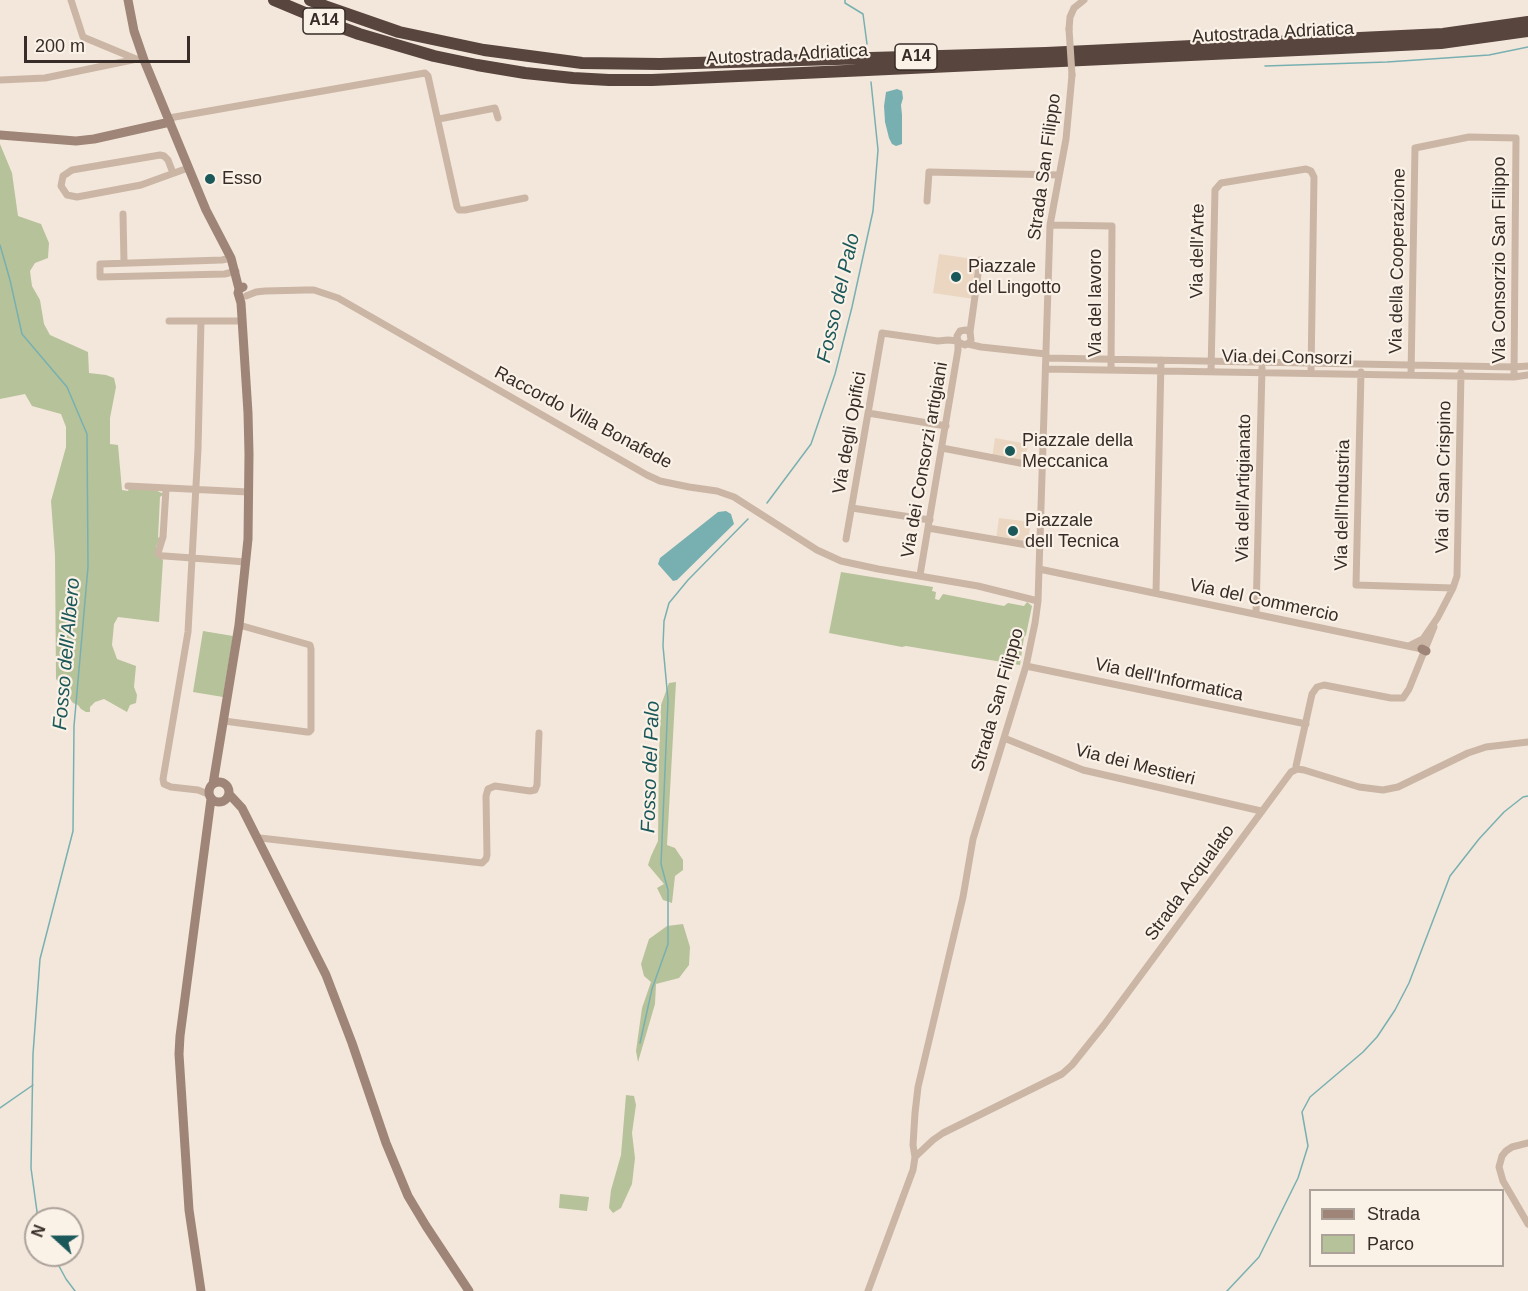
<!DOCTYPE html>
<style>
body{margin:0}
#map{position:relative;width:1528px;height:1291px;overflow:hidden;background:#f3e7db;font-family:Arial,sans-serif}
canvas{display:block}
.legend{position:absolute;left:1309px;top:1189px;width:195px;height:78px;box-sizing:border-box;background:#faf1e7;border:2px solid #aca29a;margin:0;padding:8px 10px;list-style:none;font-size:18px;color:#372c27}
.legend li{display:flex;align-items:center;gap:12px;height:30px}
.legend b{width:30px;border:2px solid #aca29a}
.north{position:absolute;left:24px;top:1207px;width:60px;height:60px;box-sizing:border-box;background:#faf1e7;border:2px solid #aca29a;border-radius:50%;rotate:291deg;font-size:16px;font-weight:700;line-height:24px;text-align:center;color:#372c27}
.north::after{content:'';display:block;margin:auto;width:21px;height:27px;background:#1b585a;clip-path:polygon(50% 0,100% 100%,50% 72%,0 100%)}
.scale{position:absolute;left:24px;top:36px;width:166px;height:27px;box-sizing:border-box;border:3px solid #372c27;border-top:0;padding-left:8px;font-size:18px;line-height:21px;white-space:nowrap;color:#372c27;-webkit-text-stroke:4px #faf1e7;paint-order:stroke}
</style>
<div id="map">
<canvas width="1528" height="1291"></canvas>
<ul class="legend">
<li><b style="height:8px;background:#9f8577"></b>Strada</li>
<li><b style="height:16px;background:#b6c29a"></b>Parco</li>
</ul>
<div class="north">N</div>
<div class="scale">200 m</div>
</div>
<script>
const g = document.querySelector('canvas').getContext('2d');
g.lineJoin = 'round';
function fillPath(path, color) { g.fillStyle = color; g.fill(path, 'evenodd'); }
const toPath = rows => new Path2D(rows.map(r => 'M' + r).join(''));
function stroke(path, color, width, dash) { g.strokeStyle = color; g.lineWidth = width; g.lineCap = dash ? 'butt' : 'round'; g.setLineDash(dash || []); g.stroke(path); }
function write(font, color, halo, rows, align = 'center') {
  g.font = font + ' Arial,sans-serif'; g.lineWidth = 4.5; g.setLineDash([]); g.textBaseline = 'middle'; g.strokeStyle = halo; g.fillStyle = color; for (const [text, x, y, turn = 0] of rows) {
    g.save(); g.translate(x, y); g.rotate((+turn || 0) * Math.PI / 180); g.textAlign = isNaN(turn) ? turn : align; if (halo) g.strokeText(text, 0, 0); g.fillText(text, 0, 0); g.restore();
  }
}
fillPath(toPath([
 [0,144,12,173,18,216,41,224,49,243,48,258,35,263,30,271,32,286,40,300,44,324,50,335,88,352,89,373,106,375,114,378,116,387,110,418,110,444,118,445,122,490,128,491,129,488,155,490,164,494,160,497,158,538,161,536,156,547,156,555,163,560,159,622,118,617,114,624,112,645,117,659,136,666,134,687,137,695,136,703,130,705,127,712,104,699,95,702,90,707,90,712,86,712,81,709,78,705,73,703,56,679,55,555,51,501,66,447,66,427,61,414,32,406,25,394,0,399],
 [841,572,933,587,932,591,936,592,935,599,939,600,943,594,1004,606,1008,603,1024,606,1027,602,1032,606,1026,635,1024,637,1020,665,906,646,902,647,829,633],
 [203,631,233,636,223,697,193,692],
 [676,682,667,845,675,848,683,860,683,870,675,876,672,903,663,900,657,888,664,884,648,865,651,856,658,841,659,754,661,705,669,683],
 [683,924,690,947,689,965,679,978,656,984,655,1004,638,1062,636,1051,642,1008,651,982,644,976,641,964,649,939,667,926],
 [626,1095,634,1096,636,1105,632,1133,635,1158,632,1184,621,1208,613,1213,609,1208,611,1190,621,1155],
 [560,1194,589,1197,587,1211,559,1208]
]), '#b6c29a');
fillPath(toPath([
 [939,254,980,260,974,299,933,293],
 [995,438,1028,444,1025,464,992,458],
 [999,518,1031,522,1027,545,996,539]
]), '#ebd7c1');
fillPath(toPath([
 [897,89,902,91,903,98,901,105,902,115,902,144,896,146,892,144,889,138,885,122,884,106,886,92],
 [726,511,731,514,734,524,677,580,673,581,658,564,660,558,718,512]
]), '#78b0b1');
stroke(toPath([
 [845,0,845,3,863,14,867,44],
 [1265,66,1387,62,1489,55,1528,47],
 [0,245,10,280,22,334,67,387,87,434,88,567,74,726,73,831,40,959,33,1054,31,1168,38,1219],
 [767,503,811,444,835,374,852,307,873,211,878,150,871,82],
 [640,1043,652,989,668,944,668,890,661,864,668,700,663,646,664,621,669,603,688,580,748,519],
 [0,1108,33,1085],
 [53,1255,66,1279,75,1291],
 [1227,1291,1259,1257,1298,1178,1308,1146,1302,1112,1310,1097,1363,1052,1377,1037,1395,1010,1409,983,1450,876,1479,839,1504,812,1523,797,1528,796]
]), '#78b0b1', 1.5);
stroke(toPath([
 [71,0,83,37,136,59],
 [1069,29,1070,17,1074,8,1084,0],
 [0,80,45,78,137,59],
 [169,118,425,73,428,76,457,207,459,210,465,210,525,198],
 [439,119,495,108,498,118],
 [173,173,168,160,164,156,160,155,72,170,63,176,61,186,67,195,77,197,141,185,188,168],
 [927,201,929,172,1059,175],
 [123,214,124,263],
 [1050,225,1112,226,1111,370],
 [231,258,222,260,100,264,100,277,225,274,236,271],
 [246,296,256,292,265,291,306,290,314,290,338,298,647,475,660,481,689,487,717,491,734,497,817,550,841,561,878,569,978,586,1038,601],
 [169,321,242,321],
 [201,321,198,449,188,632,163,779,164,784,171,787,198,790,208,794],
 [970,332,966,330,960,331,957,336,958,342,965,345,970,342,971,340,970,332,980,260],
 [968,344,981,347,1046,354],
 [1046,358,1514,367,1528,366],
 [1046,369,1514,377,1528,375],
 [1211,372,1215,190,1221,183,1306,169,1311,171,1314,177,1311,373],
 [1361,372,1356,585,1453,588],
 [1411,375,1415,148,1469,137,1516,138,1514,377],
 [868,413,946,426],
 [942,448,1025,464],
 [128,486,248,492],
 [166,489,163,537,158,553,161,556,165,556,246,562],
 [852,508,930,520],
 [928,528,1027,545],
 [846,539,882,333,938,341,948,340,958,341],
 [1039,569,1422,649,1421,645,1423,639],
 [920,575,958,350,958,342],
 [1156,593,1161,360],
 [1256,614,1262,368],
 [1409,646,1423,639,1438,617,1453,588,1457,576,1461,373],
 [1026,666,1306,724],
 [224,721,307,732,309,732,311,730,311,649,310,645,239,625],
 [1004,738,1083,770,1261,811],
 [1297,769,1296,766,1312,694,1317,687,1324,685,1391,698,1403,698,1409,689,1434,627],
 [257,839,260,838,482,863,486,859,487,855,486,796,488,789,495,786,530,791,535,790,537,785,539,733],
 [1528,1143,1512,1147,1506,1151,1502,1156,1499,1167,1503,1181,1528,1224],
 [915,1157,933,1140,943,1133,1062,1074,1072,1065,1104,1025,1291,772,1297,769,1304,770,1359,787,1383,790,1398,787,1468,753,1486,747,1528,742],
 [868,1291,913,1170,915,1157,913,1145,915,1113,918,1087,963,897,973,839,1026,666,1035,623,1038,601,1050,225,1066,139,1072,75]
]), '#cbb6a6', 7);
stroke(toPath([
 [128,0,134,31,144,60,206,210,231,258,239,289],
 [0,135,76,141,94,139,170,122],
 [1422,649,1426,651],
 '209 792a10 10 0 1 1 20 0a10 10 0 1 1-20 0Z',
 [213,784,239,625,248,539,249,454,248,413,241,303,238,293,239,289,243,287],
 [229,794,242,808,326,975,352,1043,386,1143,408,1196,426,1226,469,1291],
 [201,1291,189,1210,179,1054,180,1036,211,799]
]), '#9f8577', 9);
stroke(toPath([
 [274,0,329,23,359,34,434,56,477,65,525,73,573,78,609,80,652,80,1341,48,1441,43,1528,31],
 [310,0,327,7,399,32,484,50,582,63,660,64,1046,53,1443,34,1528,22]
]), '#58453e', 12);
stroke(toPath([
 [1069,29,1072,75]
]), '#cbb6a6', 7);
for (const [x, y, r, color] of [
 [210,179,6,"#1b585a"],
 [956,277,6,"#1b585a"],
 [1010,451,6,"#1b585a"],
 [1013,531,6,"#1b585a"]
]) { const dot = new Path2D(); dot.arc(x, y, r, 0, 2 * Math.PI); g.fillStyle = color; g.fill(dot); stroke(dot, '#faf1e7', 2); }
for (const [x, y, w] of [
 [324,21,42],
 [916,57,42]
]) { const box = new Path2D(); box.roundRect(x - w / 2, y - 13, w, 26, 4.5); g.fillStyle = '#faf1e7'; g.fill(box); stroke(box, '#372c27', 1.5); }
write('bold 16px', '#372c27', null, [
 ["A14",324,21],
 ["A14",916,57]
]);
write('18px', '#372c27', '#faf1e7', [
 ["Autostrada Adriatica",1273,33,-3],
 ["Autostrada Adriatica",787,55,-3],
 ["Strada San Filippo",1045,167,-82],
 ["Via dell'Arte",1198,251,-89],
 ["Via Consorzio San Filippo",1500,260,-90],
 ["Via della Cooperazione",1398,261,-89],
 ["Via del lavoro",1096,303,-90],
 ["Via dei Consorzi",1287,358,1],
 ["Raccordo Villa Bonafede",583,418,28],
 ["Via degli Opifici",850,433,-80],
 ["Via dei Consorzi artigiani",925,460,-80],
 ["Via di San Crispino",1444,477,-89],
 ["Via dell'Artigianato",1244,488,-89],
 ["Via dell'Industria",1343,505,-89],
 ["Via del Commercio",1264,601,12],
 ["Via dell'Informatica",1169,680,12],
 ["Strada San Filippo",998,700,-74],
 ["Via dei Mestieri",1135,765,14],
 ["Strada Acqualato",1190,883,-54]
]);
write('18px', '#372c27', '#faf1e7', [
 ["Esso",222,179],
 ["Piazzale",968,267],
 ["del Lingotto",968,288],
 ["Piazzale della",1022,441],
 ["Meccanica",1022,462],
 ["Piazzale",1025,521],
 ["dell Tecnica",1025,542]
], 'left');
write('italic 20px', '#1b585a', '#faf1e7', [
 ["Fosso del Palo",839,298,-77],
 ["Fosso dell'Albero",67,654,-85],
 ["Fosso del Palo",651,767,-88]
]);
</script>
